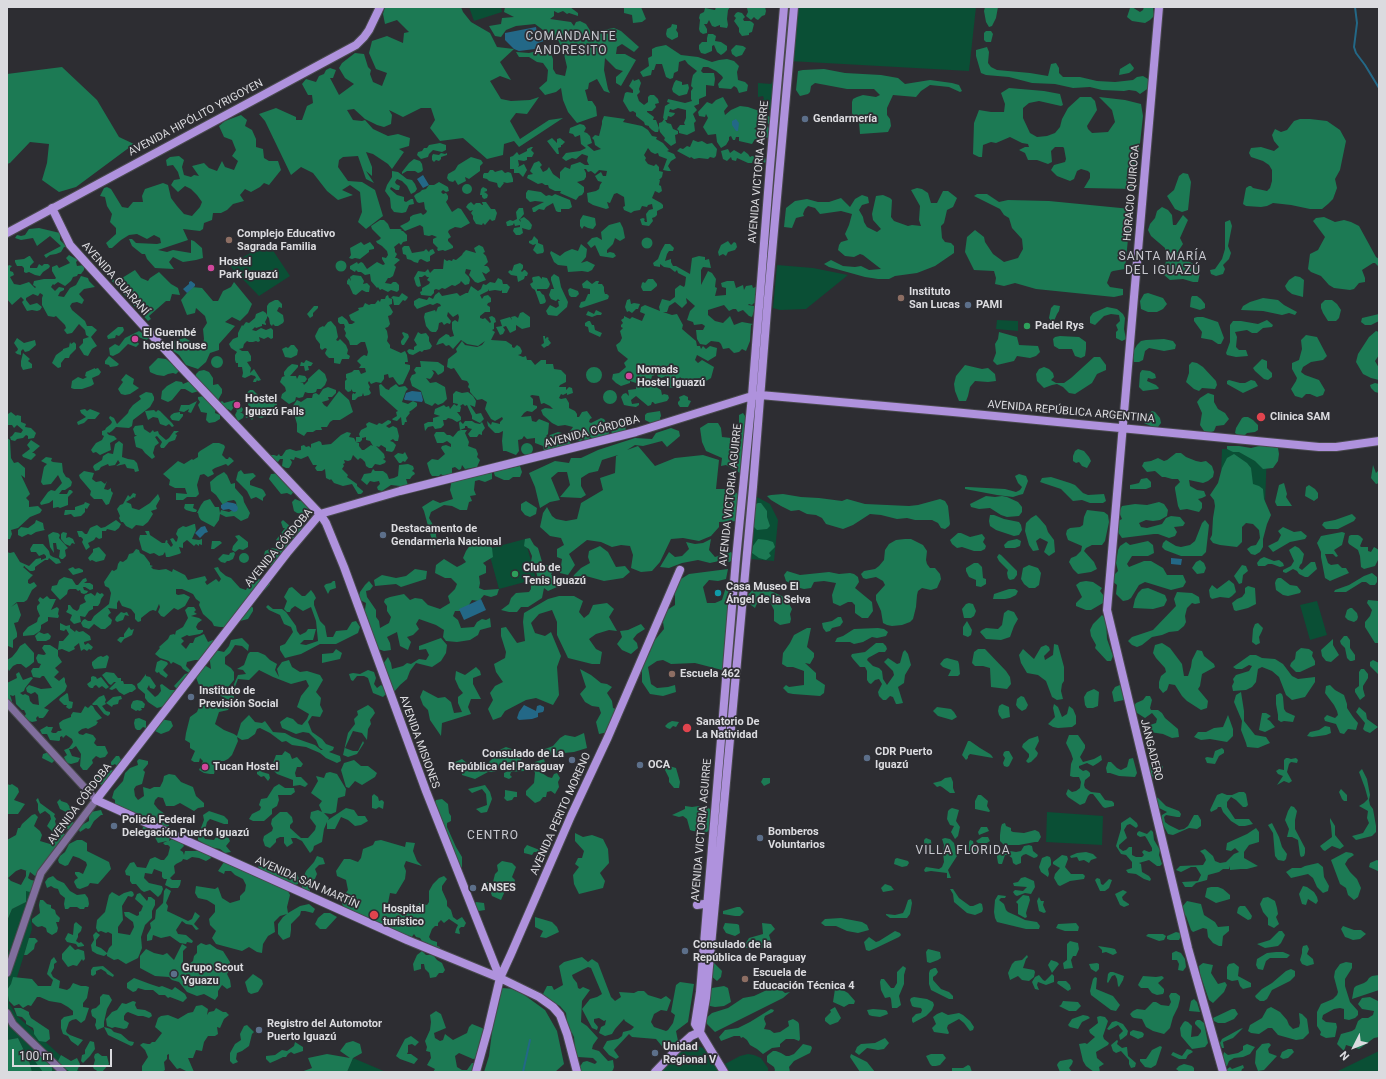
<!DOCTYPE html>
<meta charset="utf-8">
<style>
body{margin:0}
#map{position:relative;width:1386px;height:1079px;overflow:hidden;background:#2d2d32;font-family:Roboto,sans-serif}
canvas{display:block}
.frame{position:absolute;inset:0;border:8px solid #dbdbdf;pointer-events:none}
.north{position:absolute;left:1334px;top:1027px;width:40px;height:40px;-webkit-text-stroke:3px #2d2d32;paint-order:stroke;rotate:228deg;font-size:11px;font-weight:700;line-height:16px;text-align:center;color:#dbdbdf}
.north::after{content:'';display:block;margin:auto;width:14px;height:18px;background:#dbdbdf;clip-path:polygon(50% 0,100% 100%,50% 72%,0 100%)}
.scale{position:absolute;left:12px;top:1049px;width:100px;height:18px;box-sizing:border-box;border:2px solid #dbdbdf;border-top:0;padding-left:5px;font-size:12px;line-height:14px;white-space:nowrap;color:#dbdbdf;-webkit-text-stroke:3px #2d2d32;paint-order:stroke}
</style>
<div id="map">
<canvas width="1386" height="1079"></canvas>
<div class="frame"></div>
<div class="north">N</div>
<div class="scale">100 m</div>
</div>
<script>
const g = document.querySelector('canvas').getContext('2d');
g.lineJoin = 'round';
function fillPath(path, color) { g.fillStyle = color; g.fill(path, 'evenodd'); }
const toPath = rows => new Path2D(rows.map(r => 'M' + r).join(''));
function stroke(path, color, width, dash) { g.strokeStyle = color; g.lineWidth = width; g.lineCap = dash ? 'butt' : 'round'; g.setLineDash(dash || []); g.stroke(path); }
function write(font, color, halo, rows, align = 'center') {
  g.font = font + ' Roboto,sans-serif'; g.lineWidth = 3.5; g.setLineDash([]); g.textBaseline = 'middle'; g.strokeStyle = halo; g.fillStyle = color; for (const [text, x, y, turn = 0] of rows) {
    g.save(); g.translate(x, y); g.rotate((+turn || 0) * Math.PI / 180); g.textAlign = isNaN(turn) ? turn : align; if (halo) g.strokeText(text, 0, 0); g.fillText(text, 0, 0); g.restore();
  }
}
fillPath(toPath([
 [469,7,501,7,502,12,474,21],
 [794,7,976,7,969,71,789,61],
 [773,81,775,83,773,100,771,100,774,108,765,111,761,107,761,100,764,99,763,96,758,97,758,83,771,84],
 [268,243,290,276,259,296,229,265],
 [777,265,813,268,848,275,806,309,780,310,773,308],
 [997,320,1018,321,1018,331,996,329],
 [1222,449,1267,451,1265,504,1220,502],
 [757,497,770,504,778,520,774,561,751,559],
 [525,539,536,579,499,589,488,549],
 [1317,601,1327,635,1310,640,1300,605],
 [1047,812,1103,816,1102,845,1046,842],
 [26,890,38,894,31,918,32,929,9,1003,17,1016,73,1067,81,1072,32,1072,29,1061,18,1038,7,1040,7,954,9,951,7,947,7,921,12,909,26,902],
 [693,1042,695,1045,703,1048,720,1072,660,1072,677,1054],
 [1379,1051,1379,1072,1336,1072],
 [748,1054,754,1055,761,1058,768,1068,768,1072,730,1072,725,1064,740,1056],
 [353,1058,386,1072,347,1072]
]), '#0a4f35');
fillPath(toPath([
 [385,7,461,7,463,12,471,22,490,33,497,47,514,49,500,62,511,80,500,76,490,81,501,99,511,101,530,100,539,97,527,114,516,113,510,121,520,139,549,120,563,118,519,147,514,141,504,144,503,155,487,159,463,138,440,141,430,128,435,120,431,108,421,108,403,117,389,110,392,115,391,124,384,127,377,125,365,119,354,109,347,110,353,120,362,121,365,120,373,129,388,136,398,134,410,138,409,146,399,149,404,152,392,169,388,164,373,154,366,152,372,167,372,176,366,171,374,183,366,179,358,156,343,157,339,160,338,167,348,181,362,182,375,190,383,216,366,229,358,222,362,212,360,192,350,185,342,190,353,195,338,200,327,191,313,173,301,167,291,175,265,121,259,114,276,108,296,117,296,120,302,120,307,106,313,103,312,95,308,95,302,84,306,79,316,82,319,76,324,74,326,70,330,68,336,70,333,78,330,78,339,95,354,84,345,78,339,68,342,63,355,53,364,54,368,67,371,70,370,74,373,82,382,86,387,73,376,69,369,53,372,41,387,36,403,43,404,33,409,32,397,20,385,24,383,14],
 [505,7,570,7,578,13,578,16,569,13,567,14,563,11,558,13,554,11,554,16,550,19,571,22,574,26,576,22,580,21,586,24,591,32,614,28,621,31,639,47,634,52,622,44,617,47,616,54,625,54,636,60,621,86,616,83,616,77,623,71,616,69,605,58,604,70,608,89,610,93,604,91,597,79,589,83,588,89,585,90,588,101,592,101,596,107,597,116,577,123,568,112,563,100,561,88,556,92,545,95,539,88,547,81,548,70,543,63,537,62,529,57,519,57,516,52,529,53,549,48,553,59,553,69,556,74,565,76,567,67,563,50,558,40,551,36,535,24,516,26,506,30,501,37,495,36,489,26,501,24,502,18,514,17,504,12],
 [624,7,641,7,646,19,642,22,633,23,632,15,624,13],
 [716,7,730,7,728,10,727,19,728,25,727,28,720,27,720,25,715,27,712,26,709,20,707,24,704,24,707,29,707,33,703,34,700,32,699,29,700,20,699,18,700,14,704,12,705,8,715,10],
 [748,7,765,7,766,11,765,15,762,16,758,20,756,19,754,17,751,20,746,16,748,12,747,8],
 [985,7,998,7,996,18,992,26,989,27,986,22,984,11],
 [1132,7,1140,12,1143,10,1144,7,1153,7,1154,16,1150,20,1145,23,1132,21,1127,17,1130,8],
 [738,12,742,13,745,17,743,19,744,21,750,21,752,22,754,24,752,32,749,33,749,35,742,36,739,32,739,28,734,21,736,18,734,16,736,13],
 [672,24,677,25,677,28,676,30,678,33,678,37,672,40,667,37,666,34,667,29,671,27],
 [986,31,991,31,993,34,991,42,986,42,984,40,984,33],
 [708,34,713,34,716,36,715,41,721,42,727,46,727,50,724,53,721,55,717,52,714,45,712,46,712,51,705,54,701,53,699,49,699,45,702,42,707,42,707,38],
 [666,45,681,55,698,57,712,62,719,60,727,59,734,61,739,66,737,72,738,80,745,82,748,85,747,91,739,93,737,88,734,86,731,89,719,88,718,84,723,78,722,76,716,71,708,67,703,67,701,71,703,73,714,73,715,79,714,86,706,85,706,96,699,99,699,104,694,106,697,110,693,114,696,121,694,123,695,131,687,135,679,133,679,131,677,129,680,125,685,125,684,123,686,118,686,110,678,108,673,110,670,109,669,112,675,113,674,115,671,117,668,116,667,120,665,120,667,123,671,124,673,129,678,131,678,134,675,135,676,143,671,146,664,140,665,138,660,132,659,128,658,132,655,132,652,130,649,127,649,126,645,125,644,122,636,116,636,113,633,111,630,112,629,111,623,101,625,93,627,92,633,93,633,90,629,86,633,79,634,81,639,79,641,83,639,89,640,92,637,95,639,101,644,105,648,102,648,97,650,95,654,95,658,99,659,103,655,104,656,107,652,111,647,111,647,112,654,117,653,120,656,120,659,128,659,123,662,122,664,119,663,118,665,106,670,103,667,102,668,99,685,103,692,101,691,99,691,91,693,88,691,86,692,79,693,75,697,71,688,64,685,60,679,62,678,71,674,73,673,78,670,79,666,77,662,64,656,64,654,70,652,70,651,75,643,77,640,72,649,66,648,58,652,56,652,49,656,47],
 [736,45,743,46,746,48,742,55,736,57,732,54,731,50],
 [987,47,989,52,988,63,991,67,997,70,1030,73,1048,76,1051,64,1056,63,1059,68,1059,73,1063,77,1080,77,1097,81,1115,82,1133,80,1137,77,1143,76,1148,79,1150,87,1140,94,1136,91,1129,90,1124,91,1102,90,1090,87,1073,88,1055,84,1032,83,1009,77,986,75,981,73,976,56,976,50],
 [1130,63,1134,68,1133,70,1129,73,1119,75,1120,69],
 [62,67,97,100,119,137,134,144,76,187,59,192,42,180,47,163,49,144,30,142,10,163,7,164,7,74],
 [824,69,845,73,881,75,898,78,905,84,930,80,952,83,959,85,962,91,960,92,949,87,930,85,921,91,916,97,893,95,887,108,887,115,890,119,891,126,888,132,860,134,859,122,869,120,872,117,870,115,857,119,854,118,852,113,852,102,853,99,857,97,863,95,876,97,880,95,874,89,847,89,815,83,811,86,810,92,808,94,800,96,796,90,798,71,803,70],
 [676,80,682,82,682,85,688,84,689,88,687,94,679,96,673,92,672,89,674,83],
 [1009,88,1044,91,1060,94,1063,105,1061,106,1039,101,1029,103,1023,108,1023,118,1030,133,1037,137,1047,136,1055,133,1060,127,1062,119,1068,108,1080,97,1091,97,1095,101,1097,110,1087,126,1088,129,1092,133,1108,132,1115,122,1112,110,1099,97,1125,100,1141,104,1143,116,1135,189,1084,188,1090,178,1090,173,1088,171,1081,169,1077,171,1074,179,1070,181,1057,176,1051,170,1054,165,1065,162,1066,159,1064,148,1063,147,1055,147,1051,151,1052,162,1048,164,1037,160,1028,160,1025,153,1019,150,1025,147,1029,147,1028,144,1022,143,1010,137,996,143,991,142,983,145,982,157,979,157,973,154,974,123,979,110,991,112,1004,112,1005,104,1001,93],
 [723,97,728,106,724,111,725,115,731,110,740,106,748,107,765,113,772,119,771,125,767,123,765,126,759,124,754,129,759,130,762,128,766,130,767,126,769,128,770,138,763,137,756,141,755,139,752,144,739,141,739,137,736,137,735,140,733,140,731,136,729,137,729,140,726,145,721,148,717,142,716,134,708,135,703,127,708,118,706,114,705,117,699,116,698,112,707,102,712,104,716,100],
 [241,115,247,120,245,126,252,130,256,139,256,147,263,149,264,158,269,161,278,161,281,170,269,185,264,183,260,187,251,192,245,189,240,195,244,201,233,204,227,210,221,213,213,213,212,220,204,223,203,229,200,231,183,229,188,240,158,250,167,252,173,250,191,253,191,240,194,241,202,248,203,258,196,260,183,262,173,257,169,262,174,269,155,268,147,259,145,254,142,254,132,246,129,239,132,239,136,243,157,244,161,243,160,238,154,235,147,239,137,234,129,235,121,240,112,248,109,248,106,243,116,234,116,228,110,222,112,214,107,206,105,197,100,196,104,188,107,187,111,189,122,207,128,208,133,202,143,202,142,196,145,189,163,183,168,185,171,198,177,206,184,214,192,216,200,207,202,202,197,195,191,189,185,186,178,192,171,185,174,180,180,179,178,172,173,165,167,166,166,160,170,157,179,156,184,160,182,167,184,175,191,177,194,175,199,176,192,166,204,163,209,168,217,171,222,161,225,167,234,170,238,161,232,156,236,150,232,140,224,137,219,126,225,121],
 [604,116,625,119,623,122,642,126,648,130,652,136,657,137,656,139,663,143,669,150,667,151,674,154,676,158,671,161,668,166,671,171,668,171,663,170,667,159,659,156,658,153,655,154,651,152,648,148,644,155,646,158,645,160,648,164,654,166,656,164,659,167,659,171,663,172,662,177,659,180,660,180,659,185,661,186,662,191,659,193,655,191,652,198,661,203,663,205,663,208,657,211,657,215,655,217,652,218,653,221,649,226,642,225,640,219,643,218,645,219,644,220,645,222,647,222,646,214,649,210,653,209,652,204,648,205,647,207,642,206,640,210,634,211,631,213,624,210,623,207,625,206,624,197,617,193,614,194,610,203,607,202,609,208,606,209,593,205,588,202,587,193,596,191,599,189,600,185,602,182,598,181,595,176,601,172,603,176,606,176,607,171,599,170,595,174,591,171,588,172,586,169,584,169,586,173,586,177,584,180,577,182,584,187,584,192,582,195,579,196,576,200,560,193,561,191,555,191,549,188,548,185,545,185,542,183,538,184,527,178,528,175,533,174,530,171,534,163,539,161,542,165,540,167,543,172,547,170,549,167,553,174,560,179,560,172,565,167,570,169,571,165,580,162,585,165,589,165,587,161,588,156,582,154,576,159,572,158,566,161,562,158,566,153,580,151,586,148,581,144,580,135,575,137,573,134,569,133,570,128,580,124,584,125,586,128,584,132,587,133,590,136,592,143,587,145,594,151,601,149,595,145,594,140,592,138,595,135,599,136,602,124,602,121],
 [1300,119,1310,119,1327,121,1340,130,1346,141,1340,170,1335,179,1337,188,1333,199,1328,204,1322,209,1310,209,1291,205,1273,203,1267,206,1261,207,1246,206,1243,204,1246,188,1249,186,1251,186,1253,188,1267,191,1270,188,1272,181,1272,170,1269,165,1263,161,1251,157,1249,153,1251,148,1261,147,1274,151,1279,147,1274,141,1272,135,1275,129,1281,132,1287,130,1294,121],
 [552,138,557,143,557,139,560,138,565,142,562,145,561,145,561,147,558,148,559,154,557,154,547,141],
 [693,140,698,142,702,141,707,144,712,143,717,149,716,156,714,158,710,157,708,159,699,158,694,159,691,157,690,158,677,151,680,148,683,149,687,146,690,147],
 [440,143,446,145,446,150,442,152,433,150,429,154,428,157,421,159,417,155,418,152,422,151,424,148,427,148,429,145],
 [531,147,533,147,531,150,534,153,532,157,527,157,527,160,524,161,518,160,519,165,518,167,524,164,527,170,523,177,519,173,514,173,514,169,510,169,510,157,513,156,517,152,519,155,527,151,527,149],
 [728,149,730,153,734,150,741,154,744,151,748,154,750,157,752,156,757,157,760,154,765,158,766,162,761,164,757,164,753,160,752,163,748,163,737,158,736,161,732,160,731,157,727,161,723,159,721,151],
 [441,153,445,154,447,153,447,155,441,157,441,159,439,161,436,160,434,162,432,160,432,156,433,154,439,155],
 [471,157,481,160,483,163,480,166,480,171,469,179,465,177,466,181,458,185,455,180,453,182,449,181,447,178,448,174,455,170,458,165],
 [414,159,420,161,422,164,423,170,421,172,418,173,415,171,407,171,402,174,402,172,409,163],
 [490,170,493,170,495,172,498,171,502,170,505,173,508,172,511,173,513,179,513,182,507,183,503,182,504,183,500,188,498,187,497,183,489,181,487,179,483,178,483,175,484,173,488,173],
 [392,171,398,172,407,179,412,180,415,184,417,189,415,192,411,194,407,186,402,181,397,179,395,182,396,184,400,186,399,190,396,190,391,187,390,189,397,195,404,197,404,201,406,202,411,199,413,199,414,204,409,205,406,212,402,213,394,212,391,208,390,198,385,191,387,185,392,177],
 [1183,173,1188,174,1191,182,1188,210,1182,212,1175,209,1167,196,1174,190,1179,176],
 [439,182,448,187,449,191,446,192,443,190,441,192,443,194,446,193,448,196,448,199,446,202,452,212,458,208,461,209,470,223,461,228,455,227,449,230,448,232,451,237,448,239,448,241,453,246,453,248,445,251,443,250,438,251,437,249,438,248,433,243,433,239,437,237,432,235,429,236,424,235,423,227,420,225,405,231,400,226,408,222,410,220,410,217,413,215,421,213,423,215,426,213,427,211,425,209,424,202,419,203,417,202,414,196,416,194,420,192,422,190,426,189,429,185,434,185],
 '462 189a5 5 0 1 1 10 0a5 5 0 1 1-10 0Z',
 [483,187,487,189,487,191,484,192,486,193,488,195,487,198,484,199,482,197,482,195,480,195,481,189],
 [917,188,922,189,928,193,931,203,937,203,943,191,948,191,957,198,953,207,947,210,944,223,941,226,942,238,945,242,951,243,954,246,954,253,935,266,917,273,895,276,889,279,878,279,865,277,829,267,824,264,831,260,843,266,855,267,861,266,869,270,881,269,863,255,860,254,854,257,845,256,838,250,839,245,841,242,848,240,845,234,849,225,852,214,841,211,820,214,815,208,808,206,805,209,803,214,804,216,796,218,792,228,784,227,786,208,795,201,807,199,818,202,829,202,841,198,850,207,855,199,862,195,868,197,869,203,862,205,859,210,863,217,864,222,867,227,877,232,881,229,873,220,872,214,876,196,883,195,890,198,892,200,891,217,894,221,908,226,912,225,921,226,919,220,920,206,911,190],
 [528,190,541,192,546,196,549,195,552,196,555,194,570,200,572,207,569,209,561,209,561,212,558,212,556,211,553,203,546,207,544,210,539,209,535,212,533,212,532,208,544,202,535,201,530,202,526,198,526,193],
 [977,194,987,194,999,202,1008,200,1049,201,1131,209,1125,269,1113,271,1111,272,1107,283,1110,287,1123,289,1123,295,1114,297,1036,289,1015,283,1004,286,995,284,996,278,994,271,974,270,965,252,967,237,975,230,984,237,985,242,993,254,1004,262,1018,258,1023,249,1022,239,1012,228,1009,218,1004,215,1000,209,974,196],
 [471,202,474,205,476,203,480,203,482,205,483,205,482,202,486,202,491,209,495,209,497,213,495,220,492,221,490,219,485,225,483,223,482,225,476,224,473,219,473,216,471,213,473,210,470,211,466,207,468,204],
 [1162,207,1168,210,1172,215,1173,225,1176,225,1183,215,1188,220,1180,238,1183,244,1177,253,1181,258,1194,264,1198,269,1200,273,1198,282,1193,282,1183,279,1170,280,1164,275,1166,260,1165,248,1151,236,1148,230,1150,224,1155,218,1157,211],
 [519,208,523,208,524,214,519,220,521,222,520,219,524,217,529,221,532,225,531,229,529,230,522,228,523,233,520,235,516,235,513,231,514,228,520,227,520,225,515,226,514,223,513,225,509,226,507,226,506,222,510,220,513,221,517,219,516,212],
 [583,215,595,218,596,225,593,229,588,228,584,226,582,229,580,226,580,220],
 [1324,217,1335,222,1344,220,1351,222,1359,226,1376,257,1379,259,1379,267,1375,263,1373,263,1362,270,1365,278,1365,282,1359,283,1354,289,1350,290,1334,288,1329,285,1321,276,1311,272,1308,269,1310,254,1318,250,1325,237,1313,221,1316,218],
 [380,220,384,220,388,224,390,229,400,229,402,230,401,231,403,231,407,235,407,241,403,242,401,245,399,243,394,247,395,249,395,252,397,254,395,258,397,258,400,260,394,265,396,267,393,276,390,278,388,278,385,283,391,284,393,282,396,282,399,285,399,290,397,292,391,290,388,292,382,289,380,290,378,287,377,288,371,281,370,274,365,275,361,272,358,272,356,270,355,272,350,269,350,266,357,262,358,264,361,262,363,263,367,269,377,262,383,265,385,264,382,259,382,257,386,258,388,255,387,251,382,246,377,243,376,241,379,240,381,238,372,229,371,226],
 [1230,220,1232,226,1228,246,1231,253,1229,259,1223,265,1225,269,1223,274,1216,276,1211,274,1210,270,1215,269,1222,259,1225,249,1225,222],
 [620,222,623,228,625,238,620,241,615,238,613,244,607,250,607,253,610,252,614,253,616,256,613,258,600,256,595,245,591,248,587,243,592,238,597,237,602,240,601,232,609,225],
 [39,228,60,233,60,240,67,247,64,247,61,252,56,254,50,255,46,258,44,255,61,246,50,236,37,246,33,238,21,240,15,238,17,235,21,236,25,235,29,229],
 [534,236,538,240,538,243,543,245,544,251,543,253,537,254,533,250,536,244,533,245,529,243,529,241,532,240],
 '641.5 243a5.5 5.5 0 1 1 11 0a5.5 5.5 0 1 1-11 0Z',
 [728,241,731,245,734,242,736,243,737,247,735,250,728,252,726,256,723,254,719,256,718,252,721,245],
 [361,242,364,245,370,242,374,247,374,249,369,250,369,252,360,259,355,258,352,259,349,258,351,255,350,248],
 [581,244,587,249,586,257,581,263,587,261,595,265,592,270,588,272,582,271,568,272,567,266,558,265,554,262,550,253,551,251,560,256,565,252,572,249,578,251],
 [665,244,670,244,674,248,673,251,669,251,667,254,665,261,671,259,671,262,673,266,676,266,690,274,692,258,699,256,705,257,705,260,709,259,711,268,703,267,701,270,701,285,708,271,712,273,716,279,715,287,717,288,715,296,726,295,726,288,722,287,721,283,727,281,734,281,736,288,743,285,744,290,746,286,752,285,753,288,758,286,762,288,765,287,766,289,764,301,762,301,761,304,754,303,752,305,749,304,748,305,754,306,755,308,752,317,749,316,743,310,738,312,736,309,733,309,729,311,724,305,708,310,708,315,715,321,723,323,730,316,734,325,742,322,753,324,751,325,750,341,746,351,742,349,739,352,734,353,729,348,723,349,721,344,719,342,711,341,706,345,700,344,697,339,696,330,703,330,705,326,702,324,694,325,693,322,687,320,690,311,695,306,686,298,687,303,682,308,675,302,669,306,667,312,663,312,672,315,677,314,683,325,682,329,696,341,697,346,700,346,701,349,703,346,706,349,710,346,717,348,716,356,711,359,708,361,697,355,695,360,698,363,702,360,714,367,711,378,703,383,696,380,684,381,680,377,673,388,667,387,665,383,666,376,659,379,655,370,652,372,655,375,652,376,651,380,642,384,645,386,649,383,654,383,654,388,656,387,661,390,662,395,664,394,668,395,669,398,667,401,655,404,653,402,652,402,651,405,648,406,636,396,631,400,632,404,639,403,639,405,636,407,629,406,624,405,621,397,623,394,626,393,629,396,628,390,636,389,636,386,639,384,630,381,630,383,621,386,616,383,612,379,613,374,619,373,626,367,624,363,628,359,618,351,616,345,620,342,622,338,620,331,623,328,621,327,621,325,623,323,621,320,624,318,624,316,630,319,632,317,642,321,645,314,640,312,641,307,645,305,660,311,659,307,662,299,670,301,671,300,675,297,675,289,680,285,684,287,685,285,686,277,678,273,677,270,675,272,670,268,664,267,660,264,660,267,654,266,653,263,658,259,661,251],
 [479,245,483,247,485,252,483,253,486,256,488,262,484,266,487,266,489,268,490,271,486,274,482,272,486,280,478,283,475,282,469,275,471,270,466,269,465,273,469,277,470,280,469,284,465,285,461,281,460,283,455,286,452,285,445,289,442,288,439,290,436,289,434,290,434,293,431,296,421,295,420,292,422,291,422,288,429,284,430,282,427,280,429,277,427,277,425,275,422,277,419,277,421,286,418,287,416,285,414,278,418,271,425,272,428,269,430,273,434,269,443,269,444,259,447,261,449,260,452,261,453,259,456,260,462,255,463,253,466,250,476,253,474,248],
 [404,246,409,246,412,253,424,251,426,249,429,252,430,250,433,249,435,253,430,256,430,261,427,262,421,259,419,260,418,263,414,262,411,260,407,259,406,255,403,254,402,248],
 [69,255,78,260,76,262,77,266,84,265,84,270,81,274,78,274,77,276,73,277,71,281,65,286,58,282,54,285,53,284,51,287,55,291,59,287,64,288,64,290,60,292,58,296,64,297,70,288,76,285,81,276,88,278,89,281,95,287,84,289,79,294,84,300,82,304,77,302,72,303,70,306,72,310,85,321,87,326,92,326,97,330,91,337,97,346,92,349,88,356,84,355,79,347,83,343,83,339,89,337,86,335,85,330,79,324,72,333,67,334,64,330,66,328,65,325,56,316,54,317,48,316,42,305,42,298,43,295,40,293,38,296,33,294,26,298,26,300,30,305,37,303,42,307,40,310,37,311,32,310,27,311,23,304,22,302,24,300,21,297,12,305,7,299,7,267,9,265,12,266,10,268,10,271,13,272,14,275,10,277,14,284,20,285,29,282,35,288,36,287,33,285,34,281,44,279,55,279,56,278,52,271,52,267,57,265,59,268,70,263,66,258],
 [29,256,30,256,34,262,30,266,30,268,37,268,39,264,42,266,44,264,48,264,50,266,49,268,43,272,40,276,35,275,29,272,26,273,24,272,24,268,22,266,17,266,15,262,15,260,24,259],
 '335.5 266a5.5 5.5 0 1 1 11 0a5.5 5.5 0 1 1-11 0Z',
 [520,263,523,265,523,268,521,271,522,272,524,270,525,270,528,273,527,276,525,276,524,279,518,282,517,276,511,275,508,272,510,270,512,271,514,265],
 [135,270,141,278,148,281,150,278,159,272,171,284,178,288,180,295,172,294,170,301,166,301,149,316,151,319,148,321,111,280,122,278],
 [554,274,559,277,561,287,568,302,567,307,557,316,548,315,546,311,550,305,556,308,559,306,558,301,560,301,558,299,556,301,551,299,549,295,551,289,554,289,551,280,551,277],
 [353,275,361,276,364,281,363,284,367,283,370,286,369,292,366,292,362,290,356,295,353,294,349,285,347,284,347,281,349,278,351,281,350,277],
 [539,276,542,279,542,277,547,278,550,284,549,287,547,289,537,289,537,291,540,291,542,294,544,295,546,301,545,303,542,304,540,304,535,290,532,288,530,284,533,282,532,278,533,277],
 [1295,276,1300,277,1304,280,1303,297,1292,294,1287,290,1285,286,1289,280],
 [498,278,502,280,503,284,507,284,510,287,507,293,502,293,502,290,501,291,495,290,489,291,488,289,488,291,480,295,482,299,484,296,488,295,491,298,491,302,488,303,487,305,490,307,490,312,485,312,480,316,480,318,483,319,485,318,490,323,491,322,489,317,492,316,495,318,496,322,494,323,494,329,492,330,495,332,491,340,506,341,512,345,512,347,514,348,517,345,520,347,522,351,521,354,518,355,523,357,526,356,527,360,531,360,535,365,541,360,546,360,546,364,553,364,554,369,561,370,566,375,566,382,560,385,559,387,566,387,566,390,569,387,572,388,573,393,567,395,567,393,563,395,561,394,559,398,561,399,566,398,569,403,569,408,575,411,577,414,577,417,579,417,582,412,587,411,592,418,590,419,589,422,591,423,601,418,604,419,608,425,609,432,608,437,603,435,604,438,597,441,590,437,588,441,583,439,581,441,573,440,570,442,573,448,565,451,558,446,557,453,545,456,543,446,535,443,535,438,527,439,524,436,522,439,518,440,519,451,516,455,506,451,503,451,502,441,503,431,499,433,495,433,488,426,487,421,491,425,492,422,500,424,500,422,503,419,502,417,495,421,491,419,485,409,487,402,482,399,477,400,470,392,470,389,468,387,469,384,467,381,462,380,454,368,451,369,447,367,448,359,457,352,456,349,462,341,465,345,477,347,482,345,485,341,478,346,467,344,461,340,453,349,449,345,446,346,443,343,436,345,439,339,446,334,449,335,450,337,454,336,452,329,452,322,455,320,458,322,459,317,458,314,453,317,448,312,447,316,451,321,450,324,447,323,444,325,442,322,439,323,438,329,436,332,432,332,430,331,426,326,424,317,425,313,435,310,436,312,438,307,441,306,440,304,437,303,433,305,430,304,417,309,414,305,414,301,419,298,427,300,429,297,433,299,435,295,439,292,442,296,457,293,460,296,466,293,468,293,471,286,478,291,481,289,483,284,486,285,490,282,495,283],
 [532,395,539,396,541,404,544,403,550,406,553,409,545,408,541,410,543,415,552,423,558,426,565,425,573,427,571,430,566,434,558,432,550,435,548,438,546,436,548,434,549,423,539,419,536,422,532,421,531,416,521,417,524,413,527,411,532,412,537,408,537,406,533,405,533,399,530,396],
 [648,279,653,279,657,284,657,286,651,291,643,291,641,287,642,283,643,282,645,283],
 [587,280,592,284,596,281,599,281,598,284,602,284,604,287,604,291,605,294,607,294,609,296,608,299,581,308,579,307,581,302,585,301,588,294,590,294,590,289,583,288,582,284],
 [234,282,252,304,248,313,240,321,232,317,225,322,235,326,219,344,219,350,210,353,206,362,198,369,186,365,179,355,169,348,173,341,185,338,202,348,204,339,203,329,207,323,205,316,196,308,195,313,187,315,181,300,192,287,202,288,213,301,218,301,223,291,231,287],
 [570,288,578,291,579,294,576,297,571,297,569,295,568,290],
 [402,293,408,297,407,299,405,301,403,300,399,305,394,305,393,299,391,298,393,296,399,297],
 [1148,293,1163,298,1167,304,1163,309,1157,312,1148,312,1141,309,1140,301,1144,294],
 [388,295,389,298,392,299,392,304,389,305,393,312,391,315,388,316,390,324,388,327,385,328,387,331,388,337,387,341,390,345,390,348,401,353,405,351,407,355,408,362,405,362,405,364,410,365,410,369,403,384,399,385,397,383,393,377,389,378,388,374,384,375,384,379,381,383,376,382,371,384,369,381,368,383,370,387,369,389,371,393,369,395,364,396,363,393,362,396,358,397,355,400,352,400,352,395,353,393,355,394,356,392,353,392,351,389,351,391,348,392,345,389,345,381,347,379,346,378,346,374,352,372,354,370,359,370,361,374,366,372,365,368,359,368,361,365,357,361,361,357,364,355,367,356,368,352,365,342,361,342,357,345,350,345,349,341,345,336,346,333,344,329,345,327,344,324,340,324,338,322,338,318,342,316,347,320,349,324,352,324,355,322,351,320,349,315,359,310,358,308,363,307,365,303,369,305,371,304,375,304,378,300,380,302,381,299,385,299,386,296],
 [1192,296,1197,296,1201,299,1205,304,1205,308,1200,310,1190,307,1191,298],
 [1263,298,1278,300,1284,305,1297,312,1295,315,1289,313,1282,315,1263,311,1241,310,1243,306,1250,302],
 [630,299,631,304,634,303,640,304,638,309,636,309,632,313,629,311,627,312,625,307,627,300],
 [275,300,278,300,282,304,282,308,279,307,277,311,283,315,284,321,283,323,278,326,275,326,273,324,272,326,270,324,269,318,267,316,267,318,265,322,266,324,266,325,262,324,262,326,256,328,255,327,252,330,256,331,261,328,266,330,271,328,273,330,273,338,271,339,268,337,264,339,259,337,260,341,258,342,256,341,253,342,249,342,247,341,244,344,243,348,239,349,242,351,248,351,251,356,251,361,247,362,251,368,250,373,254,369,261,380,258,381,257,380,256,382,253,382,254,379,256,378,255,376,251,375,245,378,242,377,243,373,242,367,238,367,238,363,236,363,235,360,235,355,237,352,231,348,229,344,233,339,238,337,238,333,242,325,243,326,246,322,249,323,255,318,256,314,263,311,266,313,267,315,267,306,269,303],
 [1325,300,1332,300,1337,304,1341,310,1339,318,1336,321,1328,321,1323,313,1321,308,1321,304],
 [1054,305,1060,306,1059,311,1057,314,1054,321,1051,321,1049,318,1051,308],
 [314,306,318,306,318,308,313,313,313,316,310,318,307,314],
 [1107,307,1117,309,1123,314,1125,318,1124,329,1126,339,1122,341,1116,338,1116,332,1118,330,1116,325,1120,321,1119,315,1111,314,1104,316,1095,325,1090,323,1090,317,1093,313],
 [596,310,602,313,601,315,597,315,592,317,586,315,588,311,594,314],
 [523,312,530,317,530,327,522,329,516,325,516,330,510,333,506,326,503,327,505,330,503,334,500,335,496,327,502,326,500,320,510,317,512,320,511,317,515,316,518,318,520,313],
 [1379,314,1379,321,1371,325,1365,325,1361,322,1362,318],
 [1197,317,1203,317,1218,322,1224,338,1221,344,1218,344,1212,340,1201,338,1202,332,1194,321,1194,318],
 [1267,320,1273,325,1272,327,1263,328,1257,333,1252,333,1247,330,1235,332,1237,337,1236,347,1239,350,1246,350,1248,356,1236,357,1227,355,1226,353,1230,342,1230,325,1233,321,1241,321,1258,324],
 [331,321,336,327,338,337,336,340,338,341,340,339,346,345,348,350,347,354,350,356,349,359,342,359,340,364,334,363,334,358,329,358,326,355,325,353,327,349,325,348,322,350,320,348,320,344,316,339,315,336,319,328,323,326,324,327,328,322],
 [588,321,590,321,592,325,594,325,595,330,602,333,600,337,589,332,588,327,585,326,585,323],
 [118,327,123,327,124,330,123,332,119,336,116,335,115,338,108,339,107,336],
 [139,331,142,333,148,333,150,338,146,340,136,336,131,339,137,341,139,344,136,347,128,344,119,353,113,356,110,355,109,348,115,344,119,346,125,338],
 [1376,331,1379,332,1379,340,1378,341,1379,355,1375,361,1379,368,1379,380,1371,378,1363,374,1356,362,1358,354,1369,337],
 [403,332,408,334,409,337,404,345,402,345,401,343,401,341,404,337,402,333],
 [418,332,421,334,426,333,429,337,429,341,432,346,430,349,426,350,424,350,422,352,420,351,413,355,409,354,407,351,409,349,414,350,414,347,417,345,414,340],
 [999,332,1017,337,1019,345,1038,346,1040,352,1036,356,1030,358,1017,356,1014,361,997,365,993,361,996,353,995,344,998,339],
 [1306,335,1317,337,1327,356,1323,360,1311,362,1303,367,1301,372,1305,375,1319,380,1325,390,1323,395,1317,397,1310,394,1306,394,1302,398,1295,396,1291,389,1296,381,1297,378,1292,369,1292,363,1299,360,1302,349,1301,340],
 [543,336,545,336,545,339,547,337,549,338,548,339,551,343,548,346,547,346,544,348,541,345,544,343],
 [1060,336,1079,337,1086,342,1086,349,1085,356,1081,358,1075,356,1072,349,1059,349,1054,346,1053,339,1055,337],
 [17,338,24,343,35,340,36,345,29,351,25,352,23,349,21,351,21,355,17,354,15,352,17,351,18,349,14,343],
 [1164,339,1173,341,1176,345,1175,349,1164,351,1149,348,1145,351,1143,360,1139,362,1134,362,1133,357,1134,350,1137,345,1141,341,1146,340],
 [70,342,71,344,74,342,76,344,76,349,70,355,69,358,65,358,61,363,61,367,58,368,52,363,56,355,63,350,63,349,69,347],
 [291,345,294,345,298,350,297,355,291,358,285,357,282,349,286,347,288,348],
 [23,353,30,359,28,361,32,364,32,368,23,370,21,366,21,361],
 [109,356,119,364,117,366,110,367,109,365,105,364,105,361],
 '211 362a6 6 0 1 1 12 0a6 6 0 1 1-12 0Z',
 [1094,357,1100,357,1106,365,1106,370,1097,374,1092,383,1075,394,1069,393,1063,387,1057,384,1052,385,1044,388,1037,381,1036,374,1039,369,1044,367,1049,369,1053,373,1054,377,1051,380,1056,383,1064,383,1071,378],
 [158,358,166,359,171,363,175,364,180,370,176,374,173,373,168,374,164,376,157,375,152,373,150,372,149,367],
 [1262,359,1267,361,1267,368,1272,373,1272,377,1268,380,1264,379,1255,371,1253,368],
 [306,360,313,363,311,366,308,366,309,370,305,371,304,366,300,366,301,362,304,363],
 [420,361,438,362,444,366,444,371,442,373,438,375,435,371,432,370,434,373,432,377,430,379,426,378,430,383,436,382,445,387,447,399,443,403,438,405,435,403,432,406,425,403,421,391,412,386,410,379,412,375,415,374,416,373,414,370,416,367,421,367],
 [1192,362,1197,363,1203,367,1216,381,1217,385,1215,389,1202,388,1199,391,1194,389,1186,382,1189,373,1189,365],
 [292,364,298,365,298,367,290,376,296,376,297,379,299,375,305,376,307,379,305,382,300,383,303,383,304,385,308,381,308,379,319,369,325,374,327,380,325,385,321,389,317,389,316,392,313,393,308,393,305,392,303,397,299,398,296,397,295,401,289,404,281,398,282,394,286,391,285,387,280,382,282,377,285,376,284,375,284,372,288,367],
 [965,365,982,369,988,368,995,374,996,381,988,382,975,381,970,387,968,396,966,401,959,401,955,391,954,384,956,376],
 '586 375a8 8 0 1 1 16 0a8 8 0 1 1-16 0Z',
 [95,368,95,369,98,368,101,372,99,375,92,378,94,384,91,386,82,389,74,389,71,388,72,381,78,377,83,379,87,377,85,376,86,372],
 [204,370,209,372,213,378,213,385,218,384,222,389,222,393,218,400,199,391,192,393,185,389,181,389,172,400,168,402,161,399,162,391,167,386,176,381,182,382,183,384,195,379,196,374,199,371],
 [1142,370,1150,371,1155,374,1156,378,1152,379,1148,378,1147,381,1156,385,1159,388,1158,389,1143,391,1139,387,1140,373],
 [126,374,134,379,133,384,139,388,130,394,125,395,121,394,118,389,123,382,121,380],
 [1229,380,1240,383,1245,383,1251,380,1255,381,1258,386,1243,393,1227,384,1227,381],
 [1375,383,1379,384,1379,393,1375,392,1371,388,1370,385],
 [381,384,386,389,389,390,390,388,396,384,399,387,405,386,408,389,406,391,402,402,408,404,413,401,417,403,417,406,412,410,409,412,410,413,406,418,407,422,405,422,404,425,402,425,401,417,397,421,393,420,392,419,397,416,396,412,398,411,380,395,379,385],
 [328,387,336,390,336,393,332,397,328,397,329,400,322,402,324,405,327,407,339,391,349,400,353,412,340,420,333,420,330,422,327,427,321,427,322,430,316,430,313,432,307,432,304,436,297,432,297,424,292,407,297,400,301,402,307,398,312,398,313,394,316,393,319,395,323,389],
 [250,390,253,390,258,395,257,400,260,402,267,398,272,403,274,400,276,400,277,405,274,407,271,407,271,413,268,416,261,418,255,416,252,420,249,417,246,418,245,415,247,415,251,407,248,405,249,401,246,398,245,399,244,395],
 '603 397a7 7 0 1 1 14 0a7 7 0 1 1-14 0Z',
 [456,391,462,393,468,392,473,396,476,401,475,407,470,405,476,414,481,413,484,419,480,423,472,419,472,416,467,405,465,406,463,404,460,406,461,407,460,412,457,412,461,417,461,420,457,422,452,419,448,418,446,420,443,420,444,425,441,428,435,429,433,426,428,427,425,431,424,424,428,422,433,422,433,418,440,416,434,414,435,409,444,405,446,407,449,406,450,409,454,404,457,406,458,404,453,403,453,394],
 [146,392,152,393,154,397,154,400,150,407,133,420,132,426,129,428,116,427,112,431,109,433,108,432,107,433,109,435,114,436,117,439,110,443,111,450,100,455,96,452,93,453,91,450,93,447,96,443,102,440,104,436,102,435,102,431,105,430,106,428,111,424,112,422,109,418,110,416,114,418,117,424,128,413,129,410,133,405,141,399,139,396],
 [1208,393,1214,395,1214,402,1218,409,1225,413,1229,419,1224,425,1216,426,1214,431,1209,433,1204,431,1200,425,1202,413,1197,402,1200,398],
 [684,395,688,397,688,400,691,401,688,407,680,407,678,404,678,402,680,400,679,397],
 [204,396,216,406,215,413,220,415,220,419,215,422,209,423,206,420,207,413,201,412,198,405,200,402,198,399,198,397],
 [235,400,243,409,242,412,240,413,242,413,244,415,243,418,238,421,235,415,237,411,234,407,231,411,228,409,227,410,218,404,222,401,224,403],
 [197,401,191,413,188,412,189,409,184,412,179,411,181,405,189,405],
 [85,409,87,411,90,409,100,413,95,419,88,419,84,423,78,425,77,422,86,417,81,413,80,410],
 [154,410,156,412,158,410,160,411,172,423,174,426,172,427,169,424,166,426,160,424,158,418,153,417,148,420,145,411],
 [660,411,661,416,660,418,661,422,651,423,645,420,645,415,647,413],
 [1152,411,1155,412,1160,418,1161,423,1158,427,1153,427,1144,423,1147,415],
 [11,412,16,416,17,415,21,416,21,422,26,424,25,427,31,428,36,433,34,438,28,439,28,436,26,435,23,438,17,439,15,441,11,440,10,437,12,436,15,432,21,433,23,430,17,425,14,428,12,425,7,425,7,413,8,414],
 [180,412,180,414,183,414,183,416,179,421,172,420,170,417,171,415,174,413],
 [743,413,747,419,743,463,740,473,726,465,721,466,722,458,706,451,702,442,700,428,708,423,718,423,721,428,722,437,731,438,736,434,739,424,739,415],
 [1244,417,1248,417,1253,420,1258,425,1258,430,1255,432,1247,433,1244,436,1241,437,1235,433,1236,428,1242,418],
 [388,420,391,421,391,423,386,426,389,428,393,426,397,428,399,436,398,441,395,441,393,439,390,441,393,442,396,445,394,450,392,452,386,451,386,448,381,445,379,447,376,446,384,454,385,458,383,459,386,461,385,463,380,465,375,464,372,468,369,468,366,466,365,462,362,459,360,458,358,460,353,455,351,460,348,461,344,460,345,463,343,464,344,466,342,469,348,475,347,477,357,484,357,486,363,491,363,492,361,494,358,494,352,484,343,486,334,483,331,479,330,480,326,478,325,469,322,471,317,471,315,468,317,465,313,465,308,456,301,459,295,457,294,460,290,459,292,462,291,465,289,468,286,468,282,466,283,459,280,459,278,462,276,461,275,462,270,455,274,455,277,456,279,454,280,456,282,456,286,450,290,449,296,451,301,450,301,446,304,445,306,447,309,446,311,448,311,444,319,441,321,442,322,445,331,444,341,435,347,432,351,433,349,437,354,438,356,442,359,443,359,446,362,450,364,450,371,445,373,446,370,441,366,440,366,437,362,438,362,440,360,442,356,442,356,437,360,437,359,434,361,430,367,427,366,424,369,422,377,425,379,423,382,424],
 [618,420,625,424,626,432,612,434,610,426,613,422],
 [460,421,463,424,465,421,472,421,475,423,480,424,482,422,485,428,482,432,482,435,479,434,477,437,470,437,468,434,472,429,468,428,467,426,465,426,465,428,460,430,459,423],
 [143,425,144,429,150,433,153,430,154,432,158,431,159,434,166,440,169,438,174,431,179,431,175,434,177,435,175,440,169,442,164,448,161,448,160,446,162,442,157,436,155,437,159,443,155,446,153,453,155,457,152,459,145,453,142,449,136,447,134,437,137,435,135,435,133,429,135,426],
 [671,428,679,431,680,436,667,447,662,441,643,446,635,445,627,450,638,446,655,466,675,458,703,455,719,460,716,489,733,489,740,497,740,521,719,522,719,527,711,536,699,541,683,538,671,539,660,562,652,571,641,572,631,568,633,555,630,546,621,545,612,547,601,542,587,540,569,554,575,565,568,575,560,573,562,559,557,557,557,549,564,545,561,538,550,536,540,527,543,513,547,507,552,516,556,519,566,521,577,519,581,503,603,490,600,478,615,473,616,456,618,455,602,460,598,471,589,473,581,478,581,486,586,495,581,498,560,497,570,485,567,472,558,472,551,478,560,500,550,502,540,508,535,487,529,473,555,461,569,463,571,458,581,458,598,450,635,438,652,439,656,433],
 [461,430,467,430,465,433,469,442,468,446,476,449,478,454,477,457,480,460,477,467,465,469,462,465,461,469,459,470,455,467,452,468,452,475,447,477,442,475,441,474,439,476,432,476,430,473,427,463,432,459,438,460,445,454,441,448,442,446,446,445,451,447,451,444,447,441,443,443,437,443,434,435,436,432,444,432,447,435,450,435,453,437,458,431],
 [7,438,10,440,11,458,14,463,18,462,25,468,25,478,21,475,30,494,26,498,29,501,29,507,38,506,42,510,40,513,30,517,18,528,11,530,12,534,10,539,7,539],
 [31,440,40,446,32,453,34,453,36,455,31,460,23,457,22,455,30,449,27,445],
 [119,441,123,444,122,457,128,459,134,460,137,463,139,471,135,472,134,469,127,468,125,464,116,466,120,463,118,460,115,465,109,466,108,464,101,467,99,470,95,471,93,467,94,465,102,460,103,456,108,453,113,454,115,444],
 [213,443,219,443,224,445,225,447,222,455,226,459,228,459,229,457,231,458,234,461,228,466,226,464,215,468,212,470,214,474,208,477,204,474,200,475,197,485,199,494,196,497,187,497,183,500,176,500,176,493,187,494,185,488,175,488,169,485,170,480,163,474,178,461,184,464,192,459,193,460,198,457,198,453,200,451],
 '521 449a6 6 0 1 1 12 0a6 6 0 1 1-12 0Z',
 [1263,445,1278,448,1279,454,1278,461,1273,468,1263,469,1255,461,1239,452,1233,452,1227,449,1227,446,1239,446,1251,448],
 [1078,449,1084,451,1089,457,1091,461,1087,468,1082,466,1079,462,1076,463,1073,461,1073,456,1075,451],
 [405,452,408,458,405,462,403,461,401,463,399,463,394,456,398,453,403,454],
 [1176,453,1181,453,1186,457,1196,461,1201,462,1206,461,1212,466,1214,472,1213,477,1208,481,1203,483,1189,480,1190,486,1197,490,1204,491,1206,496,1202,498,1198,499,1202,503,1202,508,1199,512,1187,509,1180,510,1178,506,1175,489,1175,487,1180,482,1178,479,1172,479,1165,477,1162,477,1155,471,1147,472,1142,466,1144,462,1151,461,1158,458,1164,461,1167,460],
 [1234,454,1247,463,1251,468,1253,484,1259,486,1263,489,1264,499,1271,515,1267,524,1263,539,1263,547,1260,552,1255,555,1251,554,1247,549,1251,546,1256,545,1260,538,1259,530,1253,524,1246,523,1242,527,1242,542,1237,547,1220,545,1213,543,1210,539,1212,535,1213,518,1215,506,1214,500,1210,495,1218,483,1222,468,1227,458],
 [46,457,52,458,51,461,53,462,62,463,63,472,66,477,69,478,72,482,71,486,65,490,62,490,59,494,67,494,69,490,71,490,73,492,68,497,68,505,60,508,58,507,53,508,53,500,49,503,41,505,40,503,48,492,51,490,55,491,62,483,58,475,51,484,43,485,41,482,44,467,47,464,41,461],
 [408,464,413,466,414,469,412,471,414,472,415,474,412,476,410,479,406,479,408,485,399,488,400,486,391,485,382,491,378,490,377,487,380,484,379,481,374,482,370,481,367,485,361,480,364,474,371,473,373,469,375,471,383,471,387,474,389,479,394,478,398,476,399,465],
 [1373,465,1376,473,1379,470,1379,483,1376,484,1371,478],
 [520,466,522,472,520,477,513,477,509,480,504,480,495,476,493,470,502,467,507,469],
 [241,470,244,474,253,473,256,476,250,481,250,485,262,489,264,491,266,495,263,498,263,501,256,497,251,499,247,491,236,480,238,472],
 [84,471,94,473,92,479,96,482,101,481,105,484,107,481,104,489,108,490,111,488,111,491,113,493,109,504,106,505,102,499,94,499,90,495,91,491,80,478,79,475],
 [224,472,227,475,231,484,235,483,235,488,243,497,244,502,250,513,248,518,241,521,234,516,226,517,220,514,219,520,214,527,201,520,199,517,198,513,197,513,201,505,204,501,210,499,215,507,219,507,220,513,221,510,229,512,237,508,236,502,234,500,228,501,223,505,216,495,211,491,210,482,217,476],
 [281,473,296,489,291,495,287,493,281,494,269,479,271,474],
 [492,473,492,479,485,482,479,480,475,481,474,490,476,495,470,496,472,501,469,502,467,510,460,510,452,506,444,505,431,512,429,518,436,530,436,536,438,543,434,548,424,511,422,507,433,500,440,503,453,499,450,490,452,478],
 [1019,474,1026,476,1028,481,1023,494,1019,495,1013,497,997,495,965,489,965,487,968,487,1005,489,1016,492,1020,490,1022,487,1018,483,1015,476],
 [1051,477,1070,483,1075,485,1083,493,1088,495,1104,494,1106,501,1103,503,1090,503,1082,500,1073,501,1061,489,1040,482,1042,478],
 [1147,478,1151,482,1151,487,1146,489,1130,489,1130,485,1135,484,1139,483,1141,479],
 [1284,483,1287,494,1286,497,1292,506,1277,506,1275,502,1279,485],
 [1309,485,1315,489,1318,493,1318,498,1314,501,1305,496,1306,487],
 [133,493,136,494,135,498,134,497,126,502,131,504,132,508,139,510,150,503,158,494,160,499,156,506,157,509,151,511,153,514,148,522,143,526,136,525,132,529,126,526,123,522,121,522,119,518,120,516,117,509,120,505,123,504,128,495,130,497],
 [783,494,801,497,819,498,842,501,847,499,865,504,909,506,918,505,940,499,945,501,948,506,950,524,949,526,945,529,941,528,938,523,932,520,915,520,907,518,897,519,881,515,870,514,853,525,843,529,826,524,822,518,816,515,807,514,799,510,791,511,781,506,771,500,767,496,771,495],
 [986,496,995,497,1002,496,1007,497,1018,502,1022,507,1022,512,1019,516,1007,517,1001,515,990,508,979,509,971,507,970,504],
 [295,499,300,501,304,500,312,509,309,515,297,513,294,511,292,502],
 [526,501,537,508,536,514,530,517,525,515,521,510,521,504],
 [85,502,90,504,87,509,85,508,85,512,81,516,74,517,71,514,66,515,64,515,65,510,75,510,75,507,84,504],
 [1159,502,1164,504,1168,510,1167,516,1160,520,1153,521,1146,520,1139,523,1141,527,1147,528,1162,524,1166,518,1171,516,1180,517,1185,523,1183,526,1174,527,1177,532,1175,536,1169,538,1158,534,1154,534,1122,538,1115,528,1118,521,1122,519,1119,512,1122,506,1135,504,1147,505],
 [758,503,761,503,767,511,767,517,770,526,767,529,757,530,754,527,753,522,754,505],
 [185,504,194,504,193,508,197,510,196,512,193,512,186,510,184,508],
 [1087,510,1104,512,1108,515,1109,522,1105,541,1102,545,1092,545,1086,548,1084,551,1094,562,1097,569,1091,572,1078,574,1073,569,1069,562,1071,558,1076,556,1081,551,1082,546,1068,540,1066,534,1067,530,1070,528,1080,527,1083,525,1084,517],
 [1352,514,1356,518,1354,521,1338,529,1326,529,1322,525,1324,522,1335,520],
 [990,515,994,515,1004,519,1019,522,1021,525,1022,530,1019,535,1014,536,996,530,990,526,989,521],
 [1036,515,1040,519,1046,526,1048,532,1054,540,1055,552,1049,556,1044,552,1048,542,1040,538,1036,541,1039,550,1033,551,1029,545,1025,531,1026,523,1031,518],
 [36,520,43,523,44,529,45,530,36,532,31,535,28,534,22,537,18,535,18,530,21,527,28,528,35,523],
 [116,520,121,524,119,528,115,531,107,529,106,531,102,531,102,538,99,539,96,537,94,540,88,543,90,547,86,550,82,542,83,540,83,539,81,537,79,537,77,531,82,531,85,534,87,534,90,528,92,527,97,525,101,528,105,527],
 [283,520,291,527,297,524,299,526,308,524,274,564,267,567,264,567,262,564,267,558,264,555,265,551,272,548,276,549,280,544,276,540,285,528,283,528,281,522],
 [1205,520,1209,525,1206,552,1202,556,1181,556,1165,550,1162,547,1163,543,1166,540,1176,546,1181,547,1190,545,1195,541,1202,523],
 [194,524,195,524,196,530,192,539,199,540,202,539,202,545,199,544,199,546,196,544,194,546,187,540,183,543,183,548,179,547,181,553,179,554,169,557,166,557,165,552,163,555,159,556,154,553,150,554,142,550,139,539,140,535,147,535,145,531,149,531,150,535,162,543,165,543,166,540,168,541,167,542,171,547,173,545,170,539,173,538,176,542,177,541,178,537,176,534,178,529,183,526,186,527],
 [1283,527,1294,532,1301,531,1307,536,1305,539,1290,542,1273,552,1268,546,1278,541,1281,535,1278,531],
 [53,532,58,533,60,535,59,538,68,548,65,550,66,556,63,559,61,559,59,557,60,550,57,549,56,543,53,543,54,553,50,547,48,535],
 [63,532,67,533,66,538,69,537,73,539,75,544,72,543,70,546,65,544,61,539,61,534],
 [1342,532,1345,533,1342,545,1334,550,1338,556,1336,557,1333,554,1325,554,1328,563,1331,565,1338,564,1342,568,1346,568,1349,573,1330,581,1325,578,1321,557,1321,552,1317,543,1321,536],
 [958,533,961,533,970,537,982,534,985,538,983,542,986,546,985,549,981,551,974,551,962,547,957,548,952,544,950,540],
 [239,535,248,542,248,547,243,550,239,549,235,552,232,550,233,546,238,540,235,536],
 [1358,535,1360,536,1363,539,1360,546,1361,547,1368,547,1368,551,1371,552,1374,547,1379,550,1379,558,1375,566,1364,569,1361,567,1360,556,1358,550,1349,544,1348,542,1349,536,1351,535],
 [530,538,534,545,538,548,543,565,549,565,554,567,551,575,555,576,559,580,557,587,548,591,544,588,542,598,528,607,521,607,517,612,509,612,501,610,509,604,511,598,516,593,529,592,531,589,531,584,538,579,535,567,531,562,532,556,529,549,524,546,525,539],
 [711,539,709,550,715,557,731,552,736,559,729,562,719,561,710,563,698,560,682,563,669,568,660,567,669,552,675,557,682,556,689,549,686,542,695,544,703,543],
 [758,539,767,540,773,542,775,547,769,553,771,556,766,560,759,558,752,553,753,546],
 [905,539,911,539,923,545,927,551,926,560,927,564,930,568,935,568,940,574,941,579,937,588,931,590,922,588,918,591,917,595,916,607,913,619,910,622,902,625,892,626,887,625,883,623,881,611,876,600,876,595,885,585,883,581,876,577,866,579,863,578,861,574,864,571,875,569,879,566,884,560,885,550,889,544,896,540],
 [1017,539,1021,541,1020,546,1015,548,1005,548,1004,545,1008,541],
 [212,541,220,541,222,543,214,549,211,549],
 [1148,541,1153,545,1154,553,1148,556,1132,556,1127,564,1129,567,1144,561,1151,561,1163,568,1167,575,1183,575,1186,582,1183,587,1171,590,1145,582,1139,585,1131,598,1128,600,1123,601,1116,594,1117,585,1112,581,1112,577,1118,571,1116,563,1118,550,1120,546,1126,542,1130,545],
 [33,544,43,544,49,551,50,555,53,557,59,559,61,563,56,564,49,558,48,560,45,560,35,567,35,570,33,571,30,571,25,567,25,566,23,567,31,574,33,575,28,580,28,583,30,584,34,582,37,586,32,590,27,600,24,602,17,602,11,607,17,603,21,615,18,622,14,623,17,633,17,637,13,640,13,648,8,646,7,643,7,552,10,553,14,552,20,562,29,566,36,559,41,558,41,560,46,558,46,556,44,554,39,556,36,552,31,552,30,549],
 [471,544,489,544,492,548,493,557,483,563,486,566,486,573,479,576,480,583,479,588,484,590,499,589,497,595,491,597,484,595,479,601,472,600,465,611,455,611,453,616,458,620,461,628,474,627,477,622,482,619,486,620,490,618,491,627,480,630,478,635,470,640,457,642,446,641,443,637,444,630,436,625,419,619,416,624,419,629,413,635,407,637,411,642,408,650,400,646,397,632,387,637,390,643,391,650,384,651,378,649,364,616,366,603,358,599,360,592,365,585,369,581,373,586,370,590,366,591,367,597,376,610,376,617,379,621,380,628,389,623,391,617,387,611,387,606,384,602,385,599,390,597,404,594,410,600,415,598,422,599,428,605,440,609,450,603,448,596,455,589,457,584,451,578,445,578,435,573,436,565,444,559,457,567,461,565,466,562,463,558,466,551],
 [600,546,608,552,616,567,625,566,630,572,623,578,604,581,586,576,578,584,571,585,574,575,581,568,590,563,588,557,589,551],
 [1295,546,1299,548,1304,554,1302,563,1300,565,1299,568,1302,570,1311,562,1315,562,1317,569,1308,577,1305,577,1299,574,1297,571,1293,569,1286,573,1283,572,1283,570,1291,566,1294,561,1289,550],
 [99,547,106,555,104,560,96,562,92,560,90,561,88,558,93,552,93,549],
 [136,549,139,550,140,553,144,555,150,563,150,565,153,566,151,567,153,569,159,570,166,569,172,572,173,569,185,575,188,580,205,576,207,580,205,582,207,585,216,579,219,582,221,579,214,568,218,567,220,571,226,576,231,578,240,588,246,590,247,588,250,588,251,583,255,579,268,580,270,584,265,590,260,591,250,604,253,608,253,611,248,619,240,621,238,619,227,624,224,627,220,627,214,626,212,622,203,614,199,605,200,602,196,599,193,594,182,589,176,589,176,594,178,595,184,594,190,597,185,606,178,610,174,608,164,617,161,616,158,612,160,607,159,604,156,611,153,610,150,611,141,618,141,621,138,622,135,619,135,614,131,609,122,606,119,600,117,603,117,609,108,608,111,613,109,614,108,616,112,620,111,624,105,629,101,629,94,624,89,629,83,627,81,623,83,620,85,619,88,621,91,621,94,616,109,604,111,593,109,588,105,586,104,582,112,570,114,571,117,569,118,564,120,561,123,562,127,559,129,554,133,553],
 [234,552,235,554,233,559,229,561,227,561,225,563,221,562,218,559,223,554,229,555,230,553],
 '239 558a5 5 0 1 1 10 0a5 5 0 1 1-10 0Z',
 [999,554,1001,555,1017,571,1017,575,1014,579,1010,580,1008,578,1007,573,1008,570,999,561,997,557],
 [1264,557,1274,561,1279,560,1283,563,1284,566,1280,567,1272,564,1268,564,1265,566,1258,566,1257,563,1260,559],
 [1200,560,1204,563,1206,568,1204,573,1197,574,1192,568,1196,562],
 [974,563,978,563,982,567,983,578,986,579,986,584,981,587,976,586,976,580,969,577,966,571,966,568],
 [1029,565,1038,568,1041,573,1039,585,1035,588,1029,588,1024,584,1021,579,1023,568],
 [1242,565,1246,566,1248,571,1243,575,1242,583,1239,584,1234,576],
 [73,567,75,569,79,568,83,570,83,572,73,575,68,569],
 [415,569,427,571,426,579,401,587,396,584,375,586,374,580,382,575,396,578,406,576],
 [728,569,726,579,718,581,709,580,703,587,707,603,715,603,722,600,726,587,726,583,734,576,738,575,739,588,733,596,738,640,732,649,727,663,722,670,695,663,671,664,663,660,657,661,648,667,651,684,657,688,668,687,675,685,676,692,663,696,650,694,642,682,642,664,650,652,654,641,664,629,663,622,667,610,675,605,675,588,681,579,689,574],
 [787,571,800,575,829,572,839,574,850,573,854,574,858,577,859,582,855,588,872,602,873,611,868,618,862,618,855,613,855,605,852,602,848,602,840,606,833,603,832,595,836,583,824,581,814,582,811,588,804,589,796,587,786,581,784,575],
 [1372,573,1377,577,1377,582,1375,585,1370,585,1366,582,1362,582,1346,592,1334,592,1335,590,1349,585,1364,576],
 [64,577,72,579,76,585,78,585,83,579,86,578,87,581,84,583,90,583,93,585,93,589,90,590,85,587,83,587,84,590,88,591,87,593,84,594,81,593,80,590,78,591,76,589,70,589,68,590,67,594,60,600,51,590,52,586,57,585,59,580],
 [1278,578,1281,578,1290,585,1297,586,1301,591,1300,593,1288,596,1283,595,1276,590,1275,583,1276,580],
 [1229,580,1234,584,1236,592,1232,596,1229,598,1220,597,1212,599,1210,597,1209,590,1212,585,1217,589],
 [333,581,335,581,336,588,330,590,328,594,324,586,326,584,331,583],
 [1086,581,1093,582,1102,588,1100,591,1104,596,1103,603,1091,610,1086,610,1076,606,1076,603,1082,597,1076,585,1080,582],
 [756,586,766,586,773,592,786,598,792,609,790,614,791,619,790,623,780,625,774,621,774,610,769,600,764,597,758,601,755,608,751,605,746,600,748,595],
 [1248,586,1255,588,1256,604,1248,608,1236,611,1234,610,1232,603,1237,599,1242,597,1245,593,1245,588],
 [292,587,302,596,305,596,311,590,314,594,316,598,314,601,314,605,320,621,325,626,327,637,333,637,336,631,347,630,352,622,356,621,360,627,358,633,336,644,320,644,301,654,285,658,280,650,280,646,285,644,293,632,291,627,284,624,280,615,269,610,266,607,268,605,273,609,282,609,286,612,296,626,297,631,300,635,306,632,308,629,316,629,313,640,304,640,300,644,306,645,318,641,316,621,311,607,303,611,295,606,291,609,290,612,287,612,284,609,287,601,284,597,289,588],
 [1148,588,1165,595,1167,600,1164,606,1153,609,1133,608,1135,599,1138,593,1142,589],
 [1009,589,1015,589,1018,591,1016,595,1010,598,1005,599,993,599,994,594],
 [97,592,100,594,102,593,104,595,101,599,100,603,98,606,93,606,93,609,89,611,85,617,80,616,81,622,74,624,70,620,72,615,66,612,68,609,68,605,70,605,73,609,77,611,79,609,80,605,86,602,84,598,85,595,91,593,95,596],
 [1177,592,1192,593,1199,597,1200,603,1195,604,1192,603,1187,608,1185,616,1186,622,1184,626,1178,631,1169,632,1162,635,1152,637,1142,645,1137,647,1132,645,1128,641,1132,637,1153,630,1176,606,1174,599],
 [47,596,50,599,56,599,51,610,57,607,59,609,58,614,59,616,58,618,48,617,48,621,41,625,41,628,40,631,34,635,23,636,23,633,28,627,37,622,38,618,40,616,37,609,37,606,40,603,38,600,40,597,43,599],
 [559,596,574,596,583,601,579,612,584,618,589,614,593,605,607,603,614,609,609,617,617,631,609,630,596,634,589,639,596,649,602,652,600,664,592,664,568,658,557,635,557,622,552,610,539,614,531,623,535,633,545,636,551,632,561,656,557,667,559,695,553,705,536,698,526,700,505,711,501,717,493,720,488,709,493,700,490,693,495,686,503,682,496,672,494,664,505,658,506,652,501,636,501,628,506,627,517,643,525,641,523,622,524,613,548,599],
 [1368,600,1379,601,1379,627,1378,629,1379,630,1379,643,1375,643,1365,627,1365,622,1370,616,1372,610,1367,603],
 [969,603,973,604,976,611,974,616,971,618,964,618,962,609,966,604],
 [188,607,194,607,196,610,194,612,197,614,191,616,199,618,202,620,198,623,196,627,198,630,203,630,203,632,200,634,189,636,187,635,181,638,184,641,181,644,186,649,190,643,193,643,195,638,204,634,208,642,213,640,215,641,215,650,224,652,229,646,231,640,242,638,249,645,248,651,242,646,235,645,230,653,225,657,225,664,231,668,234,672,234,680,229,686,229,693,231,696,231,691,238,675,246,674,243,670,237,669,244,665,248,654,250,652,258,652,265,655,270,660,277,664,275,670,279,677,277,669,282,662,289,660,292,667,300,672,307,671,320,675,323,680,316,692,321,698,320,705,323,711,320,717,312,716,308,722,312,732,322,739,326,744,334,747,333,750,329,752,340,756,341,761,337,763,326,758,320,753,306,747,292,745,286,741,282,742,270,733,260,728,257,729,255,734,248,739,242,740,237,737,238,741,232,755,228,759,224,761,217,761,214,774,210,774,204,773,199,770,203,761,200,758,199,762,194,762,191,760,195,751,190,748,190,743,185,740,186,733,190,717,197,712,201,702,208,700,212,701,223,701,230,706,228,710,219,712,215,724,224,730,234,734,237,736,241,723,249,715,255,722,262,723,265,721,273,732,285,733,292,737,315,745,321,750,323,750,319,747,316,740,309,733,303,732,296,734,282,728,280,722,287,717,293,719,298,724,302,725,307,719,309,714,297,707,301,696,309,686,306,680,291,684,273,677,259,670,249,680,238,679,233,692,234,698,229,700,217,694,206,692,199,685,195,675,199,666,206,666,211,669,209,654,202,660,195,660,187,662,186,666,191,671,178,690,174,686,185,674,189,673,183,669,181,666,173,662,171,664,169,661,160,658,155,654,160,648,159,647,168,639,170,635,174,634,175,635,176,631,183,627,188,618,185,610],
 [1350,608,1352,608,1357,613,1358,617,1357,620,1354,622,1348,620,1345,617,1347,610],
 [1008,610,1014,612,1018,619,1014,626,1010,637,1001,640,986,639,980,632,982,630,986,628,998,629,1002,625,1004,613],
 [121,612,124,613,127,612,129,616,125,615,123,620,117,622,115,620,116,617],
 [1102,615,1106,619,1107,639,1113,656,1111,661,1107,661,1095,648,1096,645,1091,636,1090,630,1093,624],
 [838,617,841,617,843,622,840,626,832,628,830,631,826,632,823,628,822,623,832,621],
 [967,621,972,630,971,635,968,637,963,635,963,627],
 [60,623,66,626,70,625,70,628,75,632,76,630,79,632,83,631,90,636,91,640,84,642,84,643,85,645,88,643,93,647,91,650,89,649,87,651,84,649,81,651,79,643,74,647,75,649,69,652,62,649,58,650,58,656,62,662,55,668,59,672,54,677,59,681,64,677,65,679,65,682,67,686,65,691,44,708,49,710,45,716,43,718,39,718,38,716,36,718,37,721,32,722,27,720,24,717,26,714,24,710,22,710,16,704,15,695,13,696,10,695,12,701,11,705,7,710,7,694,8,694,7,693,7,683,17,678,16,674,19,672,23,680,31,677,33,678,25,688,24,691,20,693,23,695,25,694,29,696,30,701,33,704,39,705,38,695,35,692,31,694,27,692,26,688,29,685,41,689,52,688,44,676,42,676,40,678,33,677,31,671,33,668,39,668,41,664,38,663,36,658,38,654,44,655,46,654,42,648,44,645,50,645,58,650,59,641,63,641,69,634,66,629,64,631,60,630],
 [1258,623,1263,628,1262,631,1259,637,1260,643,1256,645,1252,642,1253,629,1255,624],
 [641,624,645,629,637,634,633,639,637,643,638,648,631,654,622,650,617,644,622,637,620,631,628,630],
 [129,627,131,630,134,629,132,635,124,639,121,643,117,640,120,637,124,637,124,634],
 [807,628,811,628,807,647,814,653,814,657,810,664,805,663,816,673,816,679,825,685,824,693,820,696,793,694,788,693,783,688,786,685,789,687,804,685,804,671,793,667,787,667,782,664,783,653,790,643,794,635],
 [878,628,884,629,888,632,886,636,877,638,872,637,863,642,854,644,850,642,835,642,837,638,843,636,854,629],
 [39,632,44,634,48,633,51,636,50,639,46,641,37,641,35,636],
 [1344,636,1347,636,1350,640,1350,648,1355,655,1355,660,1352,661,1350,661,1347,658,1345,648,1341,644,1340,641],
 [441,638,447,645,446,653,441,661,432,667,416,663,410,671,407,679,400,685,394,692,386,682,383,664,388,657,391,663,392,669,403,666,407,663,411,664,419,659,426,660,429,655,426,649,419,650,419,646],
 [1333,639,1333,645,1339,655,1331,662,1326,661,1322,656,1321,650],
 [25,643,34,653,34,662,29,666,26,668,21,664,17,664,13,666,9,671,7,667,7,660,12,657,17,651,20,646],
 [876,643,883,643,886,646,887,649,885,652,879,652,868,658,867,660,873,666,879,668,882,671,883,679,887,685,894,675,893,671,884,662,888,658,897,664,900,663,903,652,905,650,908,654,911,665,905,675,904,683,898,687,903,703,898,704,896,704,893,697,890,696,886,700,883,700,879,696,878,692,882,684,879,679,875,680,871,684,869,683,867,680,867,671,865,667,860,667,853,659,851,656,852,654,865,652],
 [1162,643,1170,648,1182,664,1184,676,1188,676,1191,667,1192,660,1197,650,1202,651,1204,656,1214,664,1215,667,1202,674,1200,686,1198,689,1208,701,1207,708,1201,710,1187,701,1182,696,1175,685,1169,684,1167,690,1163,693,1159,688,1159,682,1161,676,1166,672,1165,668,1156,658,1153,653,1155,645],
 [1054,644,1058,645,1064,667,1064,681,1062,684,1061,691,1063,699,1057,700,1052,697,1046,681,1038,675,1027,673,1021,663,1019,655,1023,649,1034,659,1041,647,1046,645,1049,647,1050,650,1044,656,1045,660,1053,655],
 [1301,648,1309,649,1313,652,1312,656,1315,661,1315,665,1300,672,1296,672,1290,666,1291,663,1295,659,1296,652],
 [336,649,342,653,340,659,322,663,322,654,333,653],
 [978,649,985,649,1006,671,1010,677,1011,684,1007,689,991,687,990,668,983,666,975,666,972,663,974,652],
 [107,655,109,657,106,668,94,669,92,665,92,662,98,657,101,656,103,657],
 [1250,655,1256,655,1262,658,1275,659,1283,664,1292,676,1298,679,1315,677,1315,682,1305,697,1292,700,1286,695,1279,677,1272,671,1262,667,1258,669,1256,682,1252,687,1246,690,1233,691,1232,686,1234,682,1233,679,1236,675,1249,671,1252,666,1249,665,1242,669,1236,669,1233,667],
 [947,658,958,661,959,664,960,674,958,676,948,676,951,670,943,667,940,664,944,659],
 [161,660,167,662,168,664,163,670,168,675,166,678,160,674,159,672,157,673,155,671,157,662],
 [1373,660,1379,663,1379,675,1370,666,1370,662],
 [476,667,480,671,481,675,473,678,473,684,481,699,471,699,468,707,471,714,442,723,441,736,430,720,428,710,423,705,420,697,423,690,438,698,445,697,451,702,454,713,462,712,458,703,458,697,463,693,459,688,455,679,456,671,465,675],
 [580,669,591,675,601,683,607,684,612,687,607,693,612,701,613,708,622,711,619,721,613,731,599,734,596,722,601,713,599,707,592,706,585,702,580,694,586,687],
 [1361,669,1364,669,1368,674,1368,678,1363,686,1363,689,1365,696,1360,700,1355,692,1355,689,1359,686,1359,672],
 [368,670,374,672,376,678,374,684,377,688,381,685,386,689,387,693,383,697,373,693,368,678,364,676,357,676,353,681,351,680,349,674,353,673,360,674],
 [106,672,114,673,118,678,121,678,121,681,123,681,124,684,132,684,135,686,136,689,132,692,130,692,124,695,119,692,116,688,112,690,109,689,116,682,114,682,111,685,109,684,102,675],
 [146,674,146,676,150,677,156,686,154,689,150,688,149,685,147,689,155,697,158,695,161,691,160,685,162,684,170,690,176,690,166,704,161,707,157,708,148,702,145,698,145,694,138,688,137,684,140,682],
 [93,676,96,677,97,679,101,677,109,687,106,689,102,686,99,688,96,685,94,686,93,688,91,688,89,687,87,684,91,681,91,677],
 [1120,685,1124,691,1124,700,1114,702,1112,692,1115,687],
 [1330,685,1335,690,1344,695,1347,704,1347,708,1353,717,1358,723,1356,730,1348,729,1344,734,1340,733,1336,724,1325,721,1324,718,1327,715,1335,718,1338,715,1337,711,1334,705,1325,693,1326,686],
 [1094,689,1099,692,1098,706,1093,708,1087,708,1085,705,1084,697,1087,692],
 [1241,692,1244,711,1244,721,1255,735,1266,737,1270,743,1258,748,1247,747,1246,743,1241,730,1242,721,1234,702,1236,695],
 [67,693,68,694,69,701,73,702,72,708,69,709,66,707,67,705,64,705,59,700,60,698],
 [1280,693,1282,694,1283,697,1284,709,1286,712,1295,716,1293,722,1284,721,1281,722,1278,720,1278,715,1276,704,1276,695],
 [104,695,106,700,105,702,106,704,102,706,106,711,110,712,110,714,108,716,104,714,97,705,93,705,92,704,99,697],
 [120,696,121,696,122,699,119,700,118,704,113,705,112,707,106,703,113,697],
 [1021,696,1024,697,1028,705,1026,709,1022,711,1018,708,1016,705,1017,699],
 [1146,696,1150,696,1152,700,1150,708,1151,710,1158,710,1162,713,1165,718,1178,729,1179,737,1172,738,1163,734,1150,732,1147,729,1150,725,1156,723,1157,719,1152,713,1145,718,1137,713,1134,706,1136,703,1143,700],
 [137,700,142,701,145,704,144,708,141,708,142,710,139,711,138,710,136,711,131,708,131,705,133,701],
 [1002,704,1009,707,1010,717,1002,719,999,715,998,711,999,706],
 [1054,704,1058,707,1062,717,1067,714,1069,706,1073,709,1076,716,1076,724,1072,727,1058,728,1053,727,1048,724,1055,717,1053,708],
 [91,705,93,706,95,710,102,718,96,721,98,722,96,725,88,729,86,728,82,729,78,732,79,734,83,735,86,733,93,735,96,739,94,743,97,746,105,746,108,753,105,757,100,758,96,756,92,760,93,763,87,770,83,770,80,766,81,754,76,746,72,749,69,749,72,756,80,758,78,762,71,764,67,763,64,757,67,755,64,750,69,748,72,744,73,742,72,739,66,735,63,738,62,736,60,737,60,740,59,741,50,740,47,734,42,734,40,730,47,726,48,727,53,727,51,732,53,733,56,733,58,731,60,731,62,730,60,728,59,723,63,720,71,717,71,715,73,712,81,713,85,706,88,708],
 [368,705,373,709,375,713,370,720,371,724,368,729,367,740,362,733,353,731,345,748,353,751,358,751,363,741,364,743,357,754,348,757,343,755,348,733,355,724,354,719,358,715,357,711],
 [937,707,951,709,954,712,957,717,952,720,938,716,933,711],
 [1359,707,1366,713,1367,719,1378,727,1370,733,1365,731,1363,729,1365,723,1356,712],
 [1262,713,1266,713,1271,716,1267,719,1270,721,1275,727,1265,732,1259,730],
 [1228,715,1233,729,1233,736,1227,742,1210,739,1201,740,1194,737,1198,732,1206,732,1214,728,1223,727],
 [139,718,146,721,146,728,143,727,140,730,137,730,135,728,134,723,135,719],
 [161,719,171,721,173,726,169,731,161,734,153,730],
 [672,721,679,722,676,727,673,726,670,729,667,728,665,726,668,723],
 [1325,726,1330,727,1331,733,1326,735,1312,737,1307,736,1310,732,1319,730],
 [584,733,587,748,574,752,553,754,541,758,537,752,553,746,560,738,565,735,575,737],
 [1069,735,1078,735,1085,745,1085,748,1080,757,1083,762,1094,759,1101,755,1102,760,1098,763,1093,766,1087,763,1079,766,1079,768,1083,771,1086,770,1088,771,1090,773,1090,776,1085,780,1084,785,1085,788,1091,792,1100,793,1105,800,1112,801,1114,803,1114,806,1105,808,1103,807,1093,794,1090,794,1088,796,1085,803,1080,805,1068,797,1066,794,1068,789,1072,792,1076,791,1080,788,1081,782,1079,777,1073,777,1070,776,1071,764,1073,759,1071,753,1066,743],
 [1038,736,1039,741,1035,749,1038,753,1037,756,1031,762,1028,763,1026,761,1029,757,1029,754,1022,747,1023,744,1029,739],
 [968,741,970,741,980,748,990,754,992,756,993,758,970,754,968,756,968,758,966,760,962,755],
 [506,747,517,751,522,756,520,765,514,769,523,767,525,769,524,771,511,772,510,775,512,777,509,779,504,777,504,773,512,769,508,765,500,766,495,772,488,772,475,779,462,775,462,769,453,763,462,759,474,769,482,764,487,764,493,758,497,751],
 [1222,748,1224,750,1224,753,1219,756,1215,764,1207,763,1205,758,1207,757,1213,758,1215,751],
 [285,751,290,754,292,759,297,757,303,764,301,767,297,767,295,773,296,777,301,777,308,784,305,787,300,785,293,786,293,780,277,774,273,770,273,763,276,755,282,755],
 [1006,751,1009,751,1013,758,1009,766,1007,767,1004,766,1003,763,1005,758,1003,755,1004,752],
 [49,752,55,760,52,763,42,758,43,754],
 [116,756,119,756,121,760,122,758,124,761,120,766,117,766,115,764,111,766,111,762],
 [1133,758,1137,773,1135,777,1119,776,1110,773,1107,773,1106,768,1108,762,1111,762,1117,768,1121,770,1127,767,1129,759],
 [1156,758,1163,767,1160,776,1154,779,1151,774,1150,766,1151,760],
 [1286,758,1288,758,1291,759,1296,758,1298,760,1297,763,1291,762,1289,764,1287,772,1292,781,1289,783,1284,781,1277,785,1283,776,1278,774,1276,771,1279,769,1284,770,1284,760],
 [139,759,148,761,148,764,143,770,145,772,142,784,136,786,134,789,135,796,138,800,144,796,143,787,150,789,154,787,160,787,163,781,164,776,169,774,175,775,181,782,193,787,196,796,204,803,204,807,198,808,194,811,180,803,174,806,166,806,163,798,158,797,155,800,154,804,158,809,165,814,169,826,165,828,170,837,169,841,172,839,179,840,182,842,184,846,180,850,183,852,184,855,185,851,196,851,202,848,209,851,211,858,206,861,199,858,192,857,187,860,183,859,182,861,176,864,174,866,175,873,170,878,172,880,181,880,180,885,178,888,171,888,165,885,167,879,164,879,162,877,162,872,154,869,152,874,145,873,144,878,149,883,162,886,163,889,161,894,158,897,150,890,144,892,141,890,136,884,132,884,130,881,130,876,126,875,125,871,130,863,134,862,137,867,146,868,150,859,155,857,161,860,164,860,168,855,170,847,168,845,165,845,163,843,167,841,158,843,152,832,145,832,142,829,145,824,118,808,115,804,115,800,112,798,114,791,123,781,125,773,130,768,138,765,137,761],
 [544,759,545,763,542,773,548,777,552,778,554,774,557,773,560,778,558,782,559,787,555,794,551,791,547,792,546,797,543,797,540,801,535,803,526,795,526,791,534,783,535,773,533,767,535,762],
 [354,760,361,766,368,766,377,773,375,777,362,785,355,781,349,788,346,787,341,770,344,763],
 [659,761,662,764,676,768,680,782,679,788,674,788,669,782,669,778,664,768,660,769,655,764,655,762],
 [260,769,262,772,269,774,270,778,268,781,264,776,261,777,257,774,257,770],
 [1362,769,1367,779,1370,795,1369,800,1370,805,1373,809,1376,826,1376,832,1372,836,1356,840,1352,836,1363,833,1369,823,1367,818,1368,811,1359,806,1364,803,1368,799,1365,788,1359,772],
 [112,770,118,775,119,778,111,787,108,788,98,783,96,778,106,771,108,772],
 [330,772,337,774,346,789,345,796,338,798,336,812,331,814,324,813,329,818,328,820,346,808,354,810,358,816,365,816,368,821,361,825,355,826,348,820,341,817,335,829,327,829,327,822,324,829,322,842,314,846,313,850,310,853,302,841,296,838,291,838,293,843,287,847,284,843,284,837,280,837,276,839,276,842,270,848,265,846,263,840,264,836,272,831,273,828,271,824,272,819,280,812,287,812,292,817,293,822,290,825,290,828,301,838,308,838,315,830,316,826,310,818,311,812,318,810,322,812,319,805,322,801,311,793,318,781,316,776,324,778,326,773],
 [951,777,953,782,953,788,955,793,950,793,942,787,940,786,937,787,933,783,941,781,945,778],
 [763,778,770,778,770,783,764,786,761,782],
 [7,784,10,785,12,784,18,788,19,792,14,800,25,804,18,814,7,814],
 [279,784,285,788,294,788,295,792,291,795,278,795,279,800,277,806,272,809,272,814,264,821,253,821,249,819,252,814,260,810,261,807,259,805,261,799,267,798,274,787],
 [485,785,490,792,492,799,487,812,481,813,476,809,487,805,486,794,482,789,472,793,468,789],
 [1341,789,1347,795,1347,801,1344,801,1342,799,1339,792],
 [505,790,517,792,517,797,514,797,512,800,507,801,504,798,505,796],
 [1239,792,1244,792,1246,794,1248,805,1246,807,1243,807,1236,800,1231,797,1227,802,1227,807,1235,819,1249,819,1253,824,1245,826,1239,826,1231,821,1223,812,1221,807,1218,807,1217,809,1211,812,1210,810,1217,795,1222,793,1227,795,1232,795],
 [374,794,378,797,379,801,382,800,384,802,383,809,379,807,376,809,372,808,372,796],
 [978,795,981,795,988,801,987,806,990,811,989,812,975,809,975,801],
 [1156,797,1158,798,1166,806,1179,811,1181,814,1180,817,1177,817,1166,815,1164,817,1165,822,1169,825,1179,830,1184,829,1188,826,1194,815,1198,815,1201,820,1201,826,1197,829,1189,828,1173,835,1168,834,1161,821,1162,815,1167,812,1159,808],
 [38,798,40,803,55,814,54,816,56,819,55,821,56,825,58,824,61,826,67,821,76,823,70,830,68,829,63,831,64,834,67,834,38,873,35,876,30,872,28,878,31,880,36,881,34,893,26,891,26,902,12,909,7,921,7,840,16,835,18,828,20,828,22,824,32,815,35,814,38,817,34,826,40,831,42,835,40,841,50,844,53,843,51,836,54,833,47,826,51,819,50,815,45,811,40,814,38,810,38,804,36,800],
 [21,869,27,871,26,871,26,876,21,885,11,881,8,878,16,871],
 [60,799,61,801,67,803,73,811,68,813,60,809,57,802],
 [442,799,448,804,449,813,451,816,451,821,447,823,447,827,456,847,462,857,462,867,457,866,458,859,449,842,448,835,434,805,436,800],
 [685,806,692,807,699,806,702,808,707,807,710,809,710,813,713,817,710,829,707,832,693,831,690,830,687,819,683,816,679,817,672,815,685,809],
 [1291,806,1294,807,1297,811,1295,820,1295,829,1305,848,1305,853,1304,856,1301,857,1300,855,1298,840,1292,837,1287,837,1289,829,1285,820,1288,811],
 [952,808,959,810,956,821,960,827,958,836,955,839,951,832,954,826,950,825,947,819,948,811,950,809],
 [101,810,103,815,101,815,94,821,90,828,88,829,86,828,80,832,79,830,80,826,89,821,89,815,91,812],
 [209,811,224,816,228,820,228,824,224,824,210,819,207,822,205,830,202,833,205,839,214,840,216,837,220,839,227,835,230,841,226,846,231,852,225,853,220,849,210,847,198,840,198,836,204,820,203,815],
 [1130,817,1137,823,1138,826,1136,828,1130,824,1127,825,1124,830,1127,838,1119,845,1119,848,1123,851,1126,850,1129,847,1132,847,1132,855,1136,857,1142,857,1144,855,1142,852,1144,850,1149,852,1152,851,1152,848,1147,839,1145,836,1140,837,1137,835,1137,833,1139,831,1147,834,1151,830,1153,832,1154,840,1160,850,1159,855,1162,864,1160,866,1157,866,1149,860,1139,863,1141,864,1142,872,1149,876,1151,879,1150,881,1144,879,1136,874,1128,873,1126,870,1132,868,1132,862,1126,855,1121,854,1116,846,1121,829,1121,823],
 [1330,818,1335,826,1335,835,1344,846,1340,849,1332,846,1325,851,1323,850,1320,846,1332,837,1331,826,1330,821],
 [1005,823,1006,826,1011,828,1011,831,1013,832,1024,833,1035,830,1039,832,1041,837,1038,842,1035,842,1019,845,1004,845,1000,841,1000,835,1001,827,1002,824],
 [1272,823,1279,837,1282,847,1287,854,1286,859,1284,861,1278,860,1275,856,1273,833,1268,825],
 [981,827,987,827,989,831,979,835,978,832],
 [1256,828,1259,832,1259,842,1249,845,1244,852,1244,858,1258,866,1247,869,1241,869,1230,870,1230,866,1229,869,1223,869,1219,872,1208,875,1207,880,1196,883,1192,887,1185,887,1182,882,1198,881,1201,875,1196,867,1191,867,1181,872,1176,870,1180,866,1203,865,1206,860,1204,855,1200,851,1205,849,1213,856,1215,861,1220,863,1226,862,1234,854,1239,852,1235,848,1231,851,1226,850,1227,843,1247,834],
 [575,833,583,837,592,835,603,839,608,849,609,863,600,873,605,881,603,888,579,894,574,884,573,875,579,867,575,864,578,858,582,858,584,851,575,841],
 [982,837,988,837,990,841,987,843,978,843,976,841],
 [926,838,931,840,932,850,934,852,938,852,940,855,937,855,925,852,924,840],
 [945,838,950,839,954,843,957,856,948,870,951,878,947,878,947,873,931,871,925,872,924,870,926,867,939,869,942,867,944,862,943,853,944,845,942,839],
 [77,840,82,840,87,843,87,851,109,862,111,869,98,884,90,883,88,886,80,889,77,888,74,882,75,880,78,878,75,874,75,872,79,872,83,874,87,865,86,862,79,858,73,856,68,865,65,866,59,863,58,860,60,856,65,852,69,844],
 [381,840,405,847,406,842,415,843,413,851,417,861,422,866,406,861,404,866,406,871,405,879,396,894,390,893,387,908,394,910,403,916,403,914,406,910,412,909,420,903,427,905,429,902,429,891,433,884,439,878,444,876,447,879,442,886,442,890,447,901,447,906,451,910,453,917,457,920,462,917,466,923,464,927,461,927,459,929,460,934,455,933,456,929,458,925,449,919,444,923,441,920,438,923,438,926,435,926,432,929,429,937,431,940,437,942,437,946,440,947,439,950,422,941,420,938,416,937,414,934,411,938,349,914,342,904,342,898,348,890,346,880,337,876,336,871,344,859,350,859,358,862,361,858,363,849,373,845,375,841],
 [970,840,973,841,974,846,987,850,987,853,982,855,969,851,969,842],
 [527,845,542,851,544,848,546,849,549,851,545,856,542,857,536,852,534,852,532,855,524,853,524,849],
 [1029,845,1032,846,1033,851,1038,855,1037,857,1034,858,1026,854,1023,855,1021,857,1021,863,1016,865,1013,863,1012,858,1008,855,1005,855,1002,864,999,864,998,863,997,857,998,852,1000,850,1005,849,1010,851,1016,852,1021,851,1024,846],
 [1086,852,1093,854,1097,858,1091,860,1089,863,1084,860,1079,861,1077,857,1071,858,1070,856,1077,853],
 [1346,852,1352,853,1354,855,1348,859,1345,864,1350,872,1357,879,1361,888,1358,897,1354,900,1348,895,1346,888,1340,884,1331,860],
 [1062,855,1067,856,1068,859,1065,867,1071,874,1083,874,1085,876,1084,879,1070,881,1060,886,1058,885,1054,878,1055,874,1060,868,1053,864,1053,862],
 [317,856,323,858,325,864,319,865,315,869,317,874,314,881,314,885,309,886,310,891,303,890,301,883,306,871,314,862],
 [1047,856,1050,857,1051,860,1051,865,1048,869,1049,874,1048,877,1041,872,1039,867,1042,858],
 [897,858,908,861,909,863,907,866,902,867,894,864,895,859],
 [226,859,287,889,290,895,287,907,288,913,300,906,309,904,315,909,313,913,305,911,301,911,300,915,291,924,291,930,290,937,283,940,278,934,278,924,283,917,287,914,280,916,274,922,275,932,268,936,263,944,262,953,257,952,249,947,242,951,216,944,212,938,216,931,210,925,209,919,215,912,215,905,207,900,198,898,195,893,196,886,215,889,218,887,222,898,230,903,240,900,240,896,245,891,246,885,243,879,235,875,231,871,225,871,224,874,218,871],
 [1377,860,1379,861,1379,874,1378,871,1369,867,1370,863],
 [263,861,276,867,279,875,283,875,288,879,293,876,297,874,299,879,298,884,292,886,285,883,281,878,274,878,270,874,264,872,258,867],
 [502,861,512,863,516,867,512,877,515,880,513,888,505,891,501,900,492,896,490,890,484,884,486,882,493,882,495,874,498,871,497,865],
 [1318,863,1323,867,1324,877,1329,886,1328,891,1323,893,1317,887,1313,878,1308,874,1291,878,1286,872,1292,868,1301,868,1305,866],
 [53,876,57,880,64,883,70,891,77,895,85,894,88,898,89,904,88,907,85,907,84,909,80,909,77,907,70,907,68,909,65,909,64,904,65,898,60,894,58,889,54,888,51,886,47,888,45,882,48,878],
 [1025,877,1034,881,1035,887,1031,894,1025,893,1017,896,1015,895,1013,892,1015,890,1023,891,1027,887,1014,886,1013,883,1018,882,1021,878],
 [1097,878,1100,879,1101,884,1103,885,1109,879,1112,880,1109,888,1105,891,1100,891,1095,880],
 [885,884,891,886,894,890,883,892,881,888],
 [1303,886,1307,887,1314,892,1317,897,1318,901,1316,904,1308,899,1306,905,1302,904,1299,894],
 [1211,887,1218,887,1223,889,1230,895,1230,899,1216,903,1205,897,1207,888],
 [166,888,171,891,166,903,168,906,167,911,188,921,192,919,195,912,200,916,194,924,199,929,196,930,192,925,186,924,182,921,176,930,178,934,186,935,193,941,192,943,187,942,186,944,180,943,170,936,161,938,153,935,152,940,147,941,147,935,151,928,150,923,155,919,156,910,163,903,164,891],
 [950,889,953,889,959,898,970,906,973,906,980,903,982,904,983,909,982,912,975,915,967,913,954,902,953,894],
 [1123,890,1127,892,1122,897,1123,900,1129,904,1129,905,1124,907,1120,905,1115,894],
 [131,891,133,892,134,895,132,897,128,896,122,906,123,920,118,927,118,933,130,935,134,927,133,922,125,916,124,912,129,912,137,916,139,915,139,912,141,911,143,906,135,899,137,894,140,893,147,901,148,899,148,897,151,897,155,900,155,905,152,911,152,918,145,925,141,937,142,948,138,958,126,964,118,959,114,960,107,956,107,954,104,956,97,954,92,951,91,945,94,940,93,935,96,932,100,935,96,940,96,946,101,948,107,953,109,948,112,945,112,934,108,932,106,933,101,931,98,932,96,928,97,920,105,912,109,895,112,892,119,896,124,893],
 [998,895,1006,896,1005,898,1001,898,999,900,1004,904,1006,910,1008,912,1017,916,1025,920,1037,922,1040,926,1039,929,1026,929,997,922,995,918,994,912,995,900],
 [1023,895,1029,896,1030,900,1026,913,1027,917,1025,918,1018,914,1018,904,1016,902],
 [1039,897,1041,901,1044,901,1043,905,1046,912,1044,913,1039,911,1037,901],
 [1268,897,1275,901,1277,908,1278,914,1276,917,1279,924,1274,928,1268,925,1268,918,1263,912,1260,904,1263,898],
 [911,899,912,903,910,914,907,918,890,918,886,915,886,914,895,915,903,913,905,909,908,900],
 [40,900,43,900,47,904,51,905,51,908,55,910,56,914,60,918,59,922,56,922,58,928,57,932,52,935,47,932,46,928,42,926,38,927,36,926,32,922,32,919,40,913,39,905],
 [1187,901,1201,904,1204,915,1215,922,1218,927,1229,926,1229,931,1223,936,1222,946,1219,946,1213,943,1208,937,1207,929,1203,928,1193,932,1191,930,1186,916,1183,913,1182,907],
 [476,902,484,903,485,910,479,911,475,909,474,905],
 [1240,906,1245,906,1248,910,1252,916,1251,919,1248,920,1237,913,1238,908],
 [737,907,740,907,744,912,740,916,735,916,723,914,723,911],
 [324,913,330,913,337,917,326,929,320,929,315,924,318,918],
 [535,917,552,922,557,927,559,932,546,938,540,937,543,931,535,927],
 [841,918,862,922,867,925,869,930,858,933,847,931,836,926,825,926,821,923,825,919],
 [76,922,82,927,81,931,78,934,78,937,76,941,79,943,81,942,84,945,84,946,78,947,76,944,67,942,65,939,68,933,73,935,74,924],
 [725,923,737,924,739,925,740,933,735,936,726,933,723,928],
 [762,923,771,924,775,929,769,935,771,941,770,944,766,948,746,948,744,946,749,938,763,934],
 [1076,923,1079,927,1078,931,1065,931,1056,928,1058,924],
 [1343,926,1354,930,1361,930,1366,934,1360,939,1353,940,1348,938,1345,937,1341,929],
 [895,931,900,933,901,935,899,937,876,948,869,951,866,950,864,942,869,937,876,942,879,941],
 [1279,931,1282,931,1285,935,1281,943,1278,946,1265,948,1257,944,1270,940],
 [1176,932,1180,933,1181,936,1179,940,1170,940,1167,939,1167,936],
 [1148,934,1163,934,1166,936,1164,940,1159,941,1146,936],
 [29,938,35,938,38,941,35,944,34,949,27,955,24,955],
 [1070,941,1078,943,1079,949,1076,956,1073,956,1071,960,1073,968,1064,969,1063,963,1067,960,1067,944],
 [201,943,206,945,210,944,217,949,223,951,230,962,230,969,227,974,230,980,231,987,227,989,222,985,218,991,218,996,215,1000,204,994,197,996,187,992,179,982,172,980,169,977,155,976,140,968,140,956,146,949,154,953,163,955,167,953,174,960,182,944,187,947,183,951,183,962,188,965,193,961,194,956,197,953,197,946],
 [70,945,75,950,78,949,84,951,85,959,83,961,82,959,77,966,73,965,68,967,62,959,62,954],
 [1307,945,1309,949,1307,954,1313,959,1314,964,1307,966,1302,964,1300,960,1302,953,1302,949,1303,946],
 [1098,946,1111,948,1115,949,1117,953,1113,955,1106,952,1102,953,1102,950],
 [928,949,940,952,941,958,938,960,930,963,927,962,926,952],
 [422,951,426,955,433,955,437,960,442,963,445,970,443,973,439,973,436,977,430,978,429,973,425,969,424,964,421,964,421,969,414,971,413,964,417,955],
 [1176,951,1181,953,1185,959,1186,967,1183,971,1178,970,1179,964,1177,960,1172,960,1172,953],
 [1276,952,1283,952,1290,955,1287,958,1270,958,1266,961,1263,970,1258,969,1256,965,1257,959,1267,953],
 [1027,955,1028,957,1026,959,1023,968,1034,970,1035,972,1034,977,1029,981,1022,980,1018,976,1010,980,1008,973,1012,964,1015,961,1022,960],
 [54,957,57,962,54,964,54,968,51,973,53,977,60,981,59,988,67,990,70,988,73,983,81,986,86,986,89,987,87,998,83,1003,83,1007,89,1008,85,1020,81,1023,76,1019,72,1020,69,1022,66,1031,67,1033,70,1035,83,1040,78,1046,71,1041,68,1036,63,1034,61,1028,61,1020,64,1017,73,1015,73,1011,68,1007,61,1003,49,1001,40,997,37,997,31,1006,28,1005,23,1008,19,1004,14,1006,9,1001,7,990,11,984,13,977,32,979,38,986,51,986,53,980,47,974,51,960],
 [582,957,588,962,592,959,598,963,611,997,615,1001,621,997,619,992,634,993,638,991,644,991,648,995,661,999,666,996,671,1000,667,1011,661,1010,654,1014,651,1022,654,1027,666,1031,668,1030,673,1023,675,1015,671,1012,676,985,680,982,694,984,688,1022,676,1031,678,1041,666,1051,656,1039,632,1037,629,1034,614,1050,619,1057,616,1059,609,1055,603,1048,607,1041,618,1039,622,1036,623,1032,631,1030,634,1027,625,1021,624,1019,615,1029,612,1034,605,1036,599,1033,601,1027,605,1025,606,1020,604,1021,599,1018,594,1019,594,1022,598,1027,597,1030,592,1028,582,1009,590,999,597,997,602,994,591,968,588,967,572,975,573,978,577,983,578,988,580,989,583,987,590,990,582,1001,581,1022,587,1026,598,1038,593,1045,592,1049,599,1051,608,1061,613,1060,614,1067,613,1070,611,1072,580,1072,579,1068,583,1062,587,1061,595,1064,597,1062,593,1058,578,1057,575,1050,574,1037,572,1033,568,1031,566,1013,560,1006,542,996,547,986,552,986,554,990,563,985,559,966,564,962],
 [1051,960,1057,962,1059,964,1052,973,1048,965],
 [1346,962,1352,963,1352,968,1345,979,1345,986,1350,1002,1358,1011,1358,1015,1355,1018,1349,1020,1344,1019,1344,1009,1340,1008,1334,1009,1323,1015,1322,1019,1326,1022,1336,1023,1337,1027,1335,1037,1326,1038,1320,1035,1321,1032,1317,1026,1317,1012,1321,1004,1333,999,1337,995,1338,992,1334,977,1335,971,1340,964],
 [714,963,722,971,721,977,717,981,710,975,711,964],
 [1097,963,1099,964,1099,969,1096,972,1091,969,1089,964],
 [1203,963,1213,965,1211,973,1218,984,1225,982,1227,985,1224,992,1213,1003,1209,1000,1200,974,1199,966],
 [1234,963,1239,967,1238,976,1251,983,1251,987,1243,989,1240,986,1238,980,1232,981,1227,979,1227,967,1229,964],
 [103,966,114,975,113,977,107,974,106,972,101,969,96,971,96,974,93,976,91,975,91,970,93,967],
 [903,966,906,968,904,975,904,984,899,996,901,1005,897,1008,892,1008,891,999,890,997,885,998,881,990,880,982,881,979,884,979,891,988,894,988,897,983,897,972],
 [934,968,936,968,938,972,936,975,933,977,933,980,941,989,949,992,953,996,953,999,949,999,931,990,929,984,929,973,930,970],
 [1291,969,1295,971,1295,976,1290,981,1272,990,1267,999,1264,1001,1260,1001,1256,998,1255,996,1262,989,1272,983,1286,971],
 [1110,972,1113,972,1124,976,1123,980,1119,987,1118,986,1117,979,1115,975,1112,976,1108,983,1107,982,1108,974],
 [253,974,262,980,263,984,258,992,251,994,248,992,245,982],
 [1052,974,1054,976,1054,982,1046,985,1038,982,1037,985,1039,990,1035,989,1032,982,1035,977,1039,975,1043,980,1045,981],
 [1379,975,1379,990,1352,999,1354,988,1356,986,1364,983,1367,981,1369,978,1372,976],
 [1143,976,1156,977,1162,976,1164,978,1158,983,1164,989,1164,992,1163,994,1157,995,1152,993,1148,988,1141,988,1138,985,1139,983],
 [1095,977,1097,978,1096,989,1113,996,1120,1005,1116,1011,1111,1010,1091,995,1090,991,1093,979],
 [134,978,150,984,159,987,162,986,172,990,175,987,185,994,187,998,183,1002,170,997,168,998,165,995,159,995,153,990,145,990,138,988,136,991,133,992,127,988,127,983],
 [1058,981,1066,981,1070,985,1071,989,1068,991,1058,984,1057,983],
 [724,986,728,988,731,1002,724,1006,715,1007,710,1006,708,1004,708,995,712,988],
 [778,987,785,993,790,992,783,998,715,1032,707,1024,705,1019,712,1013,728,1008,743,998,754,996,769,989],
 [502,988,516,989,545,1010,557,1031,564,1064,555,1072,484,1072,489,1056,493,1024],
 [835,989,841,989,848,993,855,1001,854,1004,849,1004,844,1007,833,1002],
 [1171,993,1176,993,1180,996,1180,999,1178,1007,1173,1017,1170,1028,1164,1034,1153,1031,1146,1027,1142,1019,1134,1018,1132,1017,1130,1014,1133,1011,1137,1009,1145,1010,1153,1002,1156,1002,1161,1005,1169,1006,1171,1002,1169,996],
 [103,994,109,995,112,1000,107,1009,104,1022,104,1027,111,1029,114,1032,121,1034,129,1041,134,1042,133,1045,131,1046,108,1035,104,1027,97,1030,95,1025,96,1022,96,1019,92,1016,91,1011,92,1009,96,1008,100,1004,100,997],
 [914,997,927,999,933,1002,934,1005,932,1010,926,1016,913,1023,912,1021,912,1018,916,1014,921,1013,922,1010,921,1008,914,1007,912,1006,910,1000,911,998],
 [1370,997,1378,1001,1379,1003,1379,1037,1374,1038,1359,1049,1346,1045,1344,1051,1337,1044,1341,1034,1352,1031,1355,1029,1358,1021,1362,1018,1368,1018,1373,1015,1374,1011,1362,1009,1358,1004,1362,998],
 [1194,999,1197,1002,1200,1012,1189,1011,1191,1001],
 [133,1001,136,1002,135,1005,137,1009,145,1010,151,1013,152,1016,149,1018,143,1016,138,1016,128,1012,126,1013,124,1016,124,1020,129,1023,127,1028,124,1029,115,1027,112,1028,107,1026,106,1019,112,1012,117,1010,122,1003,126,1004],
 [1063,1001,1078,1002,1081,1006,1076,1011,1069,1011,1059,1006,1061,1005],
 [202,1005,208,1009,207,1015,209,1012,214,1011,216,1008,223,1012,226,1012,229,1015,224,1019,220,1028,217,1027,218,1034,215,1036,208,1036,204,1042,202,1051,196,1050,193,1058,188,1058,194,1072,188,1072,180,1068,177,1069,169,1059,169,1054,167,1055,167,1059,164,1062,165,1070,162,1072,155,1071,155,1072,142,1072,142,1066,148,1057,145,1050,140,1045,143,1043,148,1044,150,1044,152,1042,155,1042,162,1033,155,1027,158,1018,161,1016,168,1015,178,1019,188,1013,193,1012,196,1006],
 [835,1007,841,1018,838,1022,830,1025,825,1021,825,1018,831,1012,830,1010],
 [1271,1007,1280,1012,1287,1020,1289,1025,1293,1029,1299,1027,1300,1023,1299,1013,1302,1014,1307,1019,1309,1033,1303,1039,1296,1040,1278,1035,1272,1028,1268,1028,1259,1034,1251,1033,1248,1031,1250,1025,1262,1018,1267,1009],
 [14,1008,21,1008,29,1012,29,1014,31,1018,49,1030,50,1039,46,1042,39,1041,34,1034,34,1031,33,1028,26,1024,26,1021,22,1017,17,1016],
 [771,1009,774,1010,773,1012,765,1016,764,1019,766,1024,764,1029,770,1030,774,1033,780,1032,789,1026,788,1021,793,1019,798,1022,799,1024,800,1039,799,1041,794,1039,786,1039,780,1044,780,1047,772,1048,763,1054,757,1049,750,1045,747,1040,743,1037,741,1038,740,1036,734,1036,721,1041,719,1037,725,1030,738,1028,750,1022],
 [873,1009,885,1010,887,1011,888,1014,880,1017,872,1016,869,1015,867,1010],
 [1232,1009,1235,1009,1238,1014,1234,1019,1225,1023,1218,1023,1214,1021,1213,1018],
 [436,1011,441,1014,446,1028,434,1033,435,1038,440,1041,443,1040,445,1034,453,1040,467,1033,469,1027,472,1024,482,1028,487,1031,486,1037,480,1040,478,1058,473,1059,459,1053,455,1056,457,1067,462,1070,467,1070,472,1063,478,1063,474,1072,433,1072,435,1069,427,1065,431,1058,430,1052,426,1051,427,1047,425,1041,430,1030,431,1022,430,1015],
 [942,1012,948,1015,959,1013,963,1015,970,1021,974,1027,973,1030,970,1031,964,1023,959,1019,948,1025,947,1028,949,1033,948,1034,934,1032,932,1028,936,1024,933,1017,937,1014],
 [1083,1015,1088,1016,1090,1018,1082,1022,1078,1029,1070,1027,1068,1025,1072,1019],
 [1100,1016,1105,1017,1108,1021,1103,1036,1104,1039,1109,1043,1108,1045,1096,1052,1097,1058,1104,1064,1099,1067,1100,1072,1094,1072,1086,1066,1083,1061,1079,1044,1085,1043,1087,1044,1095,1037,1090,1033,1089,1030,1098,1023,1097,1017],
 [1197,1020,1200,1020,1204,1023,1208,1043,1205,1047,1192,1049,1181,1036,1180,1028,1183,1023,1185,1021,1188,1022,1192,1026,1191,1037,1198,1036,1201,1032,1201,1030,1195,1024,1195,1022],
 [1116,1021,1123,1024,1128,1031,1127,1035,1122,1039,1120,1040,1119,1035,1123,1031,1118,1025,1109,1030,1107,1029,1112,1022],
 [247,1025,254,1032,252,1034,249,1046,242,1051,237,1053,236,1059,238,1062,233,1064,230,1061,230,1053,235,1044,241,1040,240,1034,244,1026],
 [1243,1028,1233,1038,1223,1042,1224,1048,1222,1048,1220,1043,1222,1039,1240,1029],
 [1133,1030,1142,1032,1144,1034,1143,1037,1138,1039,1130,1035,1130,1032],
 [411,1036,419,1042,415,1046,412,1044,408,1045,408,1052,407,1054,411,1054,418,1059,414,1064,400,1059,396,1056,405,1039],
 [18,1038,29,1061,32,1072,7,1072,7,1040],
 [885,1038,889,1043,884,1049,878,1050,867,1048,859,1055,855,1052,857,1047,861,1044,875,1043],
 [1117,1040,1118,1041,1117,1044,1122,1048,1126,1047,1127,1047,1128,1056,1136,1063,1135,1067,1131,1068,1129,1064,1129,1060,1121,1051,1116,1053,1113,1051,1111,1045],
 [90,1041,94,1042,95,1049,90,1056,83,1063,81,1061,82,1055,85,1054,85,1050],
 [353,1041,360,1044,362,1053,353,1058,347,1072,301,1072,312,1068,308,1058,327,1054,350,1058,340,1051,346,1043],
 [295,1042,303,1047,303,1051,294,1054,291,1052,288,1054,286,1057,283,1057,277,1060,270,1063,266,1059,266,1056,275,1055,282,1050,287,1051,294,1046],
 [1269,1043,1271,1045,1268,1049,1269,1053,1277,1056,1264,1070,1258,1071,1255,1063,1256,1051,1262,1044],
 [803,1044,811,1046,812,1048,810,1053,794,1061,789,1067,790,1072,774,1072,775,1070,774,1067,767,1062,767,1056,769,1054,773,1051,776,1051,781,1053,786,1056,789,1056,794,1054],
 [1247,1044,1255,1047,1250,1054,1243,1057,1234,1058,1229,1061,1227,1066,1225,1066,1223,1056,1224,1052,1228,1055,1238,1053,1243,1050,1243,1046],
 [1160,1046,1162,1047,1156,1065,1151,1068,1145,1067,1140,1061,1140,1059,1146,1059,1152,1050],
 [1187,1049,1191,1050,1193,1052,1188,1055,1186,1059,1179,1059,1171,1055,1173,1052,1182,1056],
 [1288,1049,1292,1049,1294,1052,1288,1058,1283,1059,1280,1057,1282,1052],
 [42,1050,53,1055,52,1071,43,1072,34,1060,36,1054],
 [98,1053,102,1056,107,1056,109,1064,102,1072,99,1072,94,1069,93,1067,95,1060,94,1057,95,1054],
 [851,1054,867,1062,875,1072,860,1072,850,1057],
 [931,1054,943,1054,946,1058,940,1065,936,1066,932,1066,930,1064,926,1056],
 [61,1055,71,1061,77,1058,80,1064,77,1071,75,1072,69,1071,61,1066,58,1061],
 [1071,1059,1073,1061,1072,1064,1069,1068,1072,1072,1060,1072,1057,1065,1058,1063,1060,1061],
 [1184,1064,1192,1066,1194,1068,1194,1072,1180,1072,1176,1069,1179,1066],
 [968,1065,970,1066,972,1072,952,1072,952,1068,963,1068],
 [1243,1065,1244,1068,1242,1069,1241,1072,1228,1072,1226,1070,1230,1067,1232,1069]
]), '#1c7a54');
fillPath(toPath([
 [536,27,538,38,543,38,544,41,538,43,538,46,535,49,519,51,514,49,505,40,505,33],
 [736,119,739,123,738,131,736,131,732,125,732,121],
 [423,175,429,185,423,188,417,179],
 [191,281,195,284,195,286,187,293,183,289,189,284,189,282],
 [412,391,421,392,423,400,422,402,405,400,404,399,406,393],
 [227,502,233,503,236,504,238,508,237,511,234,512,229,509,223,510,221,508,221,505],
 [205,526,208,532,205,533,200,538,195,533,201,527],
 [1171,558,1182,559,1181,565,1171,564],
 [481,599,486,610,464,620,459,609],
 [524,705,536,711,537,706,540,705,544,707,544,710,543,712,538,713,538,717,532,719,519,720,517,718,519,712]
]), '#236887');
stroke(toPath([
 [1355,7,1357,23,1354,47,1356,53,1365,65,1379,88],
 [523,1072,530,1040]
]), '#236887', 2);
const tertiary = toPath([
 [7,703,96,800,41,873,7,973],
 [7,1013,13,1024,63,1072]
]);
const secondary = toPath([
 [1159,7,1107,610,1188,948,1223,1072],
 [52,208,70,245,88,265,180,366,320,514,326,523,344,567,426,791,500,978],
 [7,233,356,45,364,37,369,30,380,7],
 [697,905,711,903],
 [700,1032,706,998,715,903,753,487,768,298,794,7],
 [476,1072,488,1029,500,978,511,954,571,816,608,737,680,570],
 [577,1072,567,1034,560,1015,553,1007,539,997,500,978,407,940,96,800,287,553,320,514,400,491,636,432,752,396,760,395,953,412,1319,447,1336,447,1379,441],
 [655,1072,681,1045,691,1036,700,1032],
 [724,1072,695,1024,700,992,736,559,752,396,770,167,784,7]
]);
stroke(tertiary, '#49494e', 9);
stroke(secondary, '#49494e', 10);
stroke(tertiary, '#806e9d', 7);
stroke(secondary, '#af92dd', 8);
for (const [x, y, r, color] of [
 [805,119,4,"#5c6f8a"],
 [229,240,4,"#8d6e63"],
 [211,268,4,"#d1479c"],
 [901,298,4,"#8d6e63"],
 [968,305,4,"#5c6f8a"],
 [1027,326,4,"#2e9e5b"],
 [135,339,4,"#d1479c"],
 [629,376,4,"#d1479c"],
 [237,405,4,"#d1479c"],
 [1261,417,5,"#e0444e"],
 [383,535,4,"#5c6f8a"],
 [515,574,4,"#2e9e5b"],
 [718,593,4,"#0f9aa8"],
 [672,674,4,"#8d6e63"],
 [191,697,4,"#5c6f8a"],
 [687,728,5,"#e0444e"],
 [867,758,4,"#5c6f8a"],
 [572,760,4,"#5c6f8a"],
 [640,765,4,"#5c6f8a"],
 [205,767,4,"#d1479c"],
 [114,826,4,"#5c6f8a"],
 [760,838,4,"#5c6f8a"],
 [473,888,4,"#5c6f8a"],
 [374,915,5,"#e0444e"],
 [685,951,4,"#5c6f8a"],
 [174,974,4,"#5c6f8a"],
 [745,979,4,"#8d6e63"],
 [259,1030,4,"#5c6f8a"],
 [655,1053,4,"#5c6f8a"]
]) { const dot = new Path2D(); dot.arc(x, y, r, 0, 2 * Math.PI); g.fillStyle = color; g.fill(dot); stroke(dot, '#2d2d32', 1.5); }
write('11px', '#dbdbdf', '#2d2d32', [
 ["AVENIDA HIPÓLITO YRIGOYEN",196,118,-28],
 ["AVENIDA VICTORIA AGUIRRE",759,172,-85],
 ["HORACIO QUIROGA",1132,193,-85],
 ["AVENIDA GUARANÍ",115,279,48],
 ["AVENIDA REPÚBLICA ARGENTINA",1071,412,5],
 ["AVENIDA CÓRDOBA",592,432,-15],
 ["AVENIDA VICTORIA AGUIRRE",731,495,-84],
 ["AVENIDA CÓRDOBA",279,548,-50],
 ["AVENIDA MISIONES",419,742,70],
 ["JANGADERO",1151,750,76],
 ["AVENIDA CÓRDOBA",80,804,-53],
 ["AVENIDA PERITO MORENO",561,814,-66],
 ["AVENIDA VICTORIA AGUIRRE",702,830,-85],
 ["AVENIDA SAN MARTÍN",307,883,24]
]);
write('bold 11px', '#dbdbdf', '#2d2d32', [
 ["Gendarmería",813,119],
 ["Complejo Educativo",237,234],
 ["Sagrada Familia",237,247],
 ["Hostel",219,262],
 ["Park Iguazú",219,275],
 ["Instituto",909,292],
 ["San Lucas",909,305],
 ["PAMI",976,305],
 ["Padel Rys",1035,326],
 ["El Guembé",143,333],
 ["hostel house",143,346],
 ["Nomads",637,370],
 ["Hostel Iguazú",637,383],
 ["Hostel",245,399],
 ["Iguazú Falls",245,412],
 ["Clinica SAM",1270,417],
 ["Destacamento de",391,529],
 ["Gendarmerìa Nacional",391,542],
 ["Club de",523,568],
 ["Tenis Iguazú",523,581],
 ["Casa Museo El",726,587],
 ["Ángel de la Selva",726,600],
 ["Escuela 462",680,674],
 ["Instituto de",199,691],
 ["Previsión Social",199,704],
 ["Sanatorio De",696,722],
 ["La Natividad",696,735],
 ["CDR Puerto",875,752],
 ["Iguazú",875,765],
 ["Consulado de La",564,754,"right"],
 ["República del Paraguay",564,767,"right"],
 ["OCA",648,765],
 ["Tucan Hostel",213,767],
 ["Policía Federal",122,820],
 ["Delegación Puerto Iguazú",122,833],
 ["Bomberos",768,832],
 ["Voluntarios",768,845],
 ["ANSES",481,888],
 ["Hospital",383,909],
 ["turistico",383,922],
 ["Consulado de la",693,945],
 ["República de Paraguay",693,958],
 ["Grupo Scout",182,968],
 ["Yguazu",182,981],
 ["Escuela de",753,973],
 ["Educación Técnica 4",753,986],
 ["Registro del Automotor",267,1024],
 ["Puerto Iguazú",267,1037],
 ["Unidad",663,1047],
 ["Regional V",663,1060]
], 'left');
g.letterSpacing = '1px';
write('12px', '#c6c7ce', '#2d2d32', [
 ["COMANDANTE",571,37],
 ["ANDRESITO",571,51],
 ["SANTA MARÍA",1163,257],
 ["DEL IGUAZÚ",1163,271],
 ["CENTRO",493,836],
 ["VILLA FLORIDA",963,851]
]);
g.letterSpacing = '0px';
</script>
